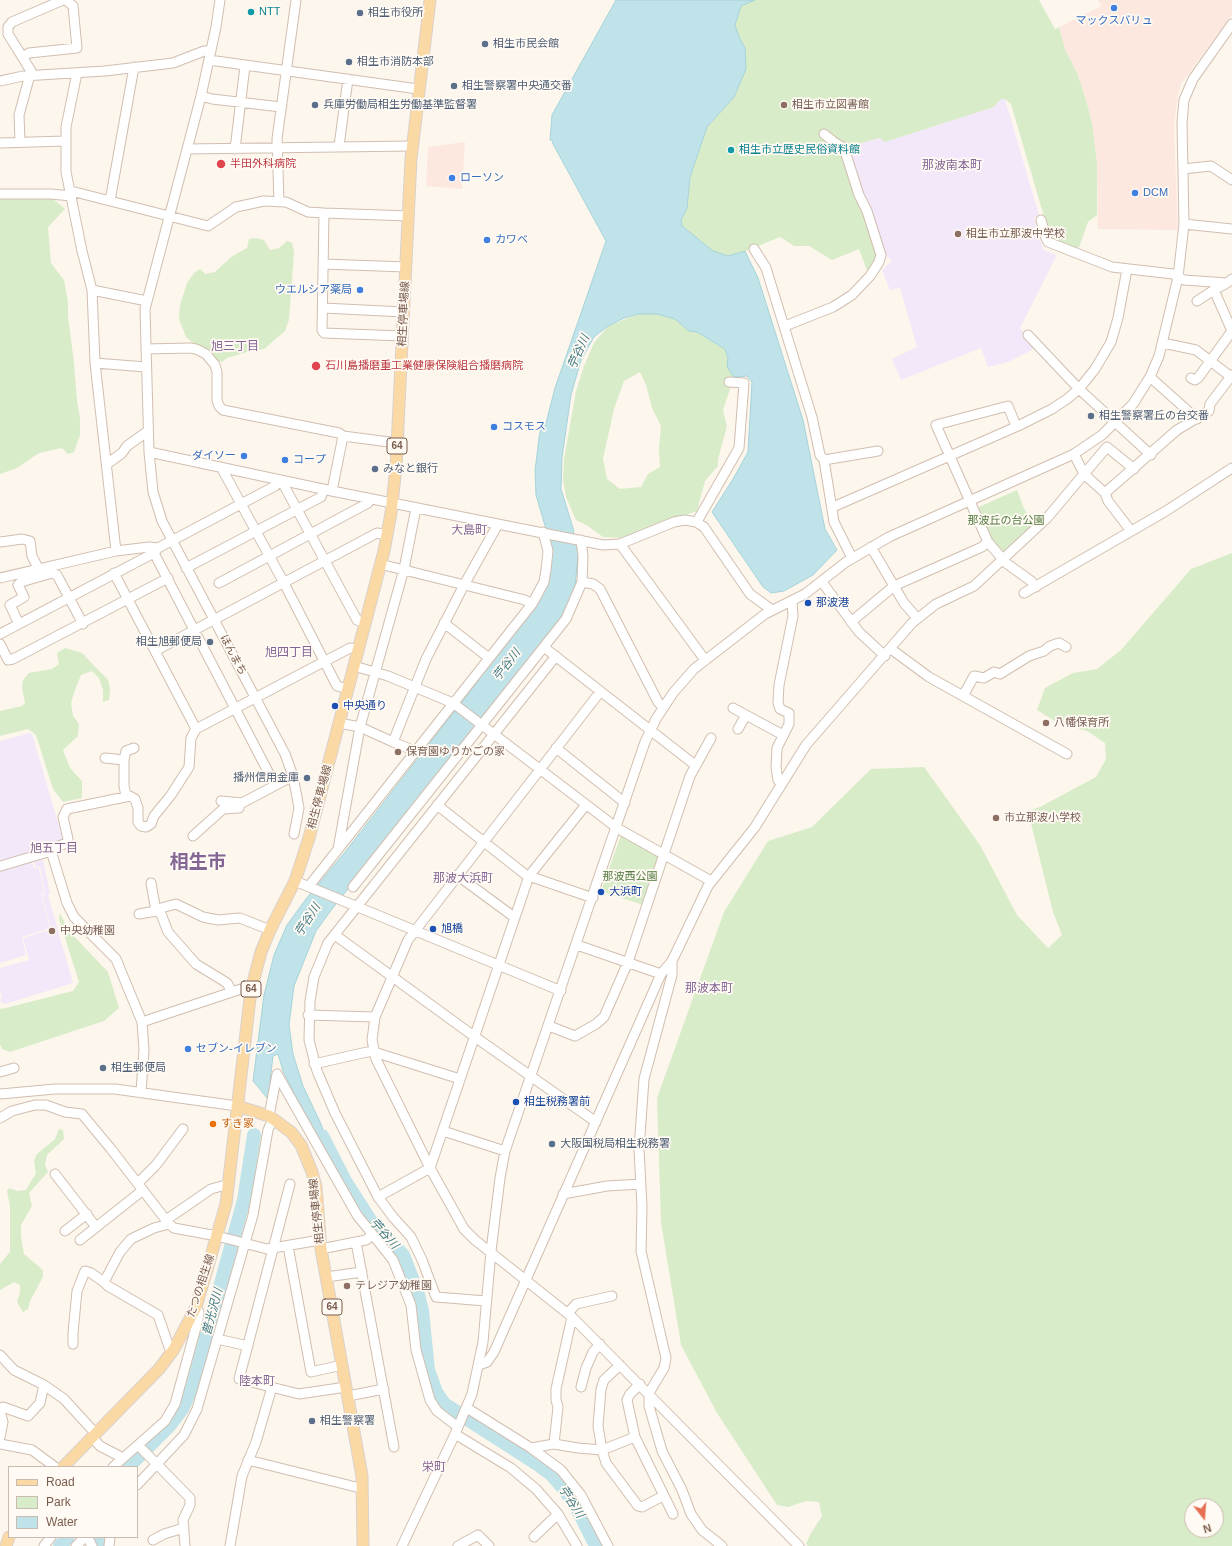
<!DOCTYPE html>
<meta charset="utf-8">
<style>
body{margin:0}
#map{position:relative;width:1232px;height:1546px;overflow:hidden;background:#fdf6ec;font-family:Arial,sans-serif}
canvas{display:block}
.legend{position:absolute;left:8px;top:1466px;width:130px;height:72px;box-sizing:border-box;background:#fffaf3;border:1px solid #cabbb1;margin:0;padding:5px 7px;list-style:none;font-size:12px;color:#7a5c4d}
.legend li{display:flex;align-items:center;gap:8px;height:20px}
.legend b{width:20px;border:1px solid #cabbb1}
.north{position:absolute;left:1184px;top:1498px;width:40px;height:40px;box-sizing:border-box;background:#fffaf3;border:1px solid #cabbb1;border-radius:50%;rotate:163deg;font-size:11px;font-weight:700;line-height:16px;text-align:center;color:#7a5c4d}
.north::after{content:'';display:block;margin:auto;width:14px;height:18px;background:#e76f51;clip-path:polygon(50% 0,100% 100%,50% 72%,0 100%)}
</style>
<div id="map">
<canvas width="1232" height="1546"></canvas>
<ul class="legend">
<li><b style="height:5px;background:#fbd9a5"></b>Road</li>
<li><b style="height:11px;background:#d8ecc9"></b>Park</li>
<li><b style="height:11px;background:#bfe3e8"></b>Water</li>
</ul>
<div class="north">N</div>
</div>
<script>
const g = document.querySelector('canvas').getContext('2d');
g.lineJoin = 'round';
function fillPath(path, color) { g.fillStyle = color; g.fill(path, 'evenodd'); }
const toPath = rows => new Path2D(rows.map(r => 'M' + r).join(''));
function stroke(path, color, width, dash) { g.strokeStyle = color; g.lineWidth = width; g.lineCap = dash ? 'butt' : 'round'; g.setLineDash(dash || []); g.stroke(path); }
function write(font, color, halo, rows, align = 'center') {
  g.font = font + ' Arial,"Noto Sans JP",sans-serif'; g.lineWidth = 3.5; g.setLineDash([]); g.textBaseline = 'middle'; g.strokeStyle = halo; g.fillStyle = color; for (const [text, x, y, turn = 0] of rows) {
    g.save(); g.translate(x, y); g.rotate((+turn || 0) * Math.PI / 180); g.textAlign = isNaN(turn) ? turn : align; if (halo) g.strokeText(text, 0, 0); g.fillText(text, 0, 0); g.restore();
  }
}
fillPath(toPath([
 [1098,0,1232,0,1232,15,1181,84,1178,95,1174,126,1178,230,1098,229,1097,163,1092,123,1086,100,1078,75,1065,49,1059,27,1101,6],
 [465,142,462,189,426,186,428,147]
]), '#fde8e0');
fillPath(toPath([
 [1001,99,1005,99,1039,215,1034,218,1043,250,1057,255,1020,328,1034,345,1032,350,1008,362,988,367,981,348,901,380,892,359,917,347,900,288,890,290,882,270,892,261,885,255,857,182,850,160,850,146,881,138,885,142,994,107],
 [29,733,32,734,63,839,60,842,11,858,14,867,32,862,34,868,39,868,44,893,41,894,50,928,22,937,26,955,0,963,0,741],
 [43,859,50,893,48,895,73,983,5,1004,0,1001,2,994,0,992,0,968,29,960,23,938,51,929,42,895,45,894,40,867,36,867,34,862]
]), '#f3e8fa');
fillPath(toPath([
 [755,0,1039,0,1055,29,1059,27,1065,49,1078,75,1086,100,1092,123,1097,163,1097,215,1088,222,1078,250,1053,239,1047,227,1011,104,1005,99,1001,99,994,107,885,142,880,138,850,146,843,156,878,254,868,273,859,249,832,260,809,246,794,246,780,237,736,255,728,256,713,251,703,244,682,226,681,220,687,207,690,177,707,127,734,97,745,48,739,37,735,25,737,17,741,6],
 [0,199,53,199,65,209,48,227,51,263,64,280,68,302,68,316,74,363,77,401,80,418,80,435,74,452,68,454,62,448,39,453,17,468,0,474],
 [255,238,264,240,270,250,279,248,287,241,292,243,294,252,289,320,285,331,264,349,250,351,227,358,222,362,215,359,206,348,193,343,186,337,179,319,180,305,187,283,194,273,200,269,205,274,215,272,231,257,247,248,249,239],
 [638,314,657,314,675,319,689,331,697,332,725,349,728,358,728,367,734,377,723,410,727,426,718,460,718,466,705,481,697,511,621,538,603,537,588,526,576,520,566,497,563,480,564,459,576,391,584,366,594,343,608,326],
 [640,372,646,385,652,408,661,426,659,449,660,467,648,474,641,487,620,489,607,479,603,459,614,409,624,381],
 [1017,490,1024,509,1036,524,1008,551,1003,551,988,536,977,510,979,507],
 [1232,553,1232,1546,808,1546,806,1544,811,1533,822,1516,819,1502,806,1501,788,1507,777,1505,717,1413,681,1345,661,1222,657,1098,724,912,768,841,812,827,871,769,924,767,980,845,1017,915,1048,948,1062,935,1053,912,1028,811,1040,807,1096,777,1106,759,1105,743,1087,731,1061,725,1037,710,1045,688,1073,673,1097,669,1121,650,1191,569],
 [1192,1506,1216,1506,1216,1530,1192,1530],
 [65,648,82,653,108,680,110,688,109,700,103,702,103,690,99,678,92,671,81,675,75,690,71,703,73,716,79,724,78,736,63,750,70,768,82,781,82,798,63,802,53,789,36,735,28,729,0,736,0,711,22,706,25,703,22,688,23,680,29,673,52,669,59,664,57,653],
 [621,835,659,856,643,905,601,891],
 [60,913,69,931,108,972,119,1008,104,1021,10,1052,2,1049,0,1044,0,1008,2,1009,73,991,79,982,59,919],
 [59,1129,63,1130,64,1139,47,1155,45,1165,48,1172,29,1193,32,1206,21,1225,21,1236,24,1254,43,1270,43,1277,30,1301,28,1309,23,1312,17,1302,20,1292,20,1285,14,1282,0,1290,0,1264,10,1252,10,1206,7,1191,9,1188,17,1191,26,1190,36,1173,34,1162,36,1155,55,1139]
]), '#d8ecc9');
const water = toPath([
 [616,0,755,0,741,6,735,25,739,37,745,48,746,69,734,97,707,127,690,177,687,208,681,220,682,226,713,251,728,256,745,251,758,278,803,420,825,529,837,550,813,575,784,591,771,593,763,587,712,512,733,479,748,452,752,382,747,376,734,377,727,367,728,358,725,349,697,332,689,331,675,319,657,314,638,314,624,318,608,326,594,337,581,360,571,395,562,457,561,489,573,528,578,554,575,588,565,613,332,909,316,931,294,986,289,1025,293,1054,303,1086,321,1124,336,1169,298,1101,283,1071,278,1054,273,1056,268,1099,253,1081,264,995,274,955,287,925,306,899,345,852,479,680,477,678,539,599,546,529,536,495,535,471,539,438,542,423,546,423,555,388,606,241,553,144,552,140,550,140,552,115,616,0]
]);
fillPath(water, '#bfe3e8');
stroke(water, '#a5d3da', 1);
stroke(toPath([
 [322,1136,345,1181,370,1220,403,1255,417,1291,422,1311,428,1370,436,1392,444,1404,536,1463,552,1475,564,1489,576,1506,596,1546],
 [128,1467,169,1426,182,1409,192,1388,244,1200,254,1135],
 [101,1537,101,1546],
 [60,1546,68,1537]
]), '#bfe3e8', 14);
const minor = toPath([
 [220,0,216,27,201,96,145,309,149,452,153,492,162,521,285,754,293,776,299,808,294,834],
 [24,56,29,53,77,48,73,6,66,0],
 [209,60,418,89],
 [77,73,66,127,66,172,82,251,92,290,95,363,116,551],
 [0,81,23,76,105,71,173,63,204,51,211,51],
 [201,96,212,99,281,107],
 [20,142,19,115,31,71,8,34,8,27,12,22,63,0],
 [0,143,65,141],
 [339,146,348,79],
 [187,149,412,146],
 [235,149,245,66],
 [1183,169,1211,166,1232,180],
 [71,191,208,226,236,207,264,201,286,202,308,212,324,213,409,216],
 [0,194,50,194,72,196],
 [110,201,134,67],
 [279,202,277,139,296,0],
 [324,213,322,330,324,333,402,336],
 [1041,220,1046,238,1048,242,1112,267,1173,274,1184,280,1227,283,1232,279],
 [1184,224,1232,229],
 [754,249,766,268,812,417,820,455,824,460],
 [323,264,406,267],
 [92,290,147,301],
 [1197,301,1214,290],
 [323,308,404,312],
 [785,326,833,307,852,295,870,276,879,262,881,255,867,211,859,195,844,148,834,142,824,134],
 [1028,335,1079,389,1151,455],
 [1163,343,1196,350,1231,377],
 [146,349,190,348,196,349,206,354,215,365,217,372,217,400,219,406,223,410,339,433,343,436,397,443],
 [95,363,146,367],
 [1150,377,1197,419],
 [1191,378,1195,380,1198,378,1232,331,1214,290,1227,283],
 [1016,426,1008,406,936,425,988,542,1006,563,1031,581,1036,587],
 [149,452,332,491,603,545,620,544,674,522,685,520,696,522,704,527,750,594,772,610],
 [107,464,122,453,127,446,148,431],
 [221,467,284,583,337,686,348,689],
 [281,480,357,620,364,623],
 [332,491,343,436],
 [1105,493,1177,430,1209,411,1210,404,1232,375],
 [833,507,1018,426,1052,409,1067,399,1079,389,1095,369,1111,342,1118,318,1127,269],
 [696,522,699,518,739,448,744,383,729,382],
 [1131,531,1108,501,1105,493,1084,474,1107,447,1134,469],
 [0,542,22,539,30,541,32,556,39,570],
 [620,544,705,660],
 [871,547,904,603,917,618],
 [154,553,275,785],
 [852,558,834,522,824,460,878,451],
 [380,564,525,600,532,604],
 [186,568,321,497,324,489],
 [114,573,196,729],
 [0,578,116,551,149,547,158,548],
 [582,582,593,584,600,589,658,702,663,707],
 [822,582,859,632,885,656],
 [219,583,368,503,370,499],
 [1024,593,1166,511,1232,468],
 [851,622,894,586,982,547,988,542],
 [444,623,489,658],
 [19,624,10,605,24,597,18,585,21,582,52,573,57,575,83,624],
 [0,634,154,553,158,548,275,486,281,480],
 [0,644,8,660,13,659,168,578],
 [545,648,695,765],
 [891,649,929,677,1067,754],
 [155,651,377,533,387,535],
 [354,666,388,676,453,703,617,828,711,881],
 [600,692,408,940,375,1017,372,1040,376,1059,430,1168,464,1229,475,1240,572,1317,799,1546],
 [963,696,974,676,984,678,994,672,1000,674,1029,656,1044,651,1050,646,1059,643,1066,647],
 [733,708,783,735],
 [339,723,360,727,393,742,426,659,464,585,498,524],
 [738,729,746,715],
 [393,742,415,751],
 [556,748,625,803],
 [105,758,124,760],
 [781,783,778,780,776,767,777,748,789,724,789,713,780,709,778,703,779,685,793,616,792,602],
 [126,796,124,786,124,760,126,751,134,748],
 [221,801,242,803,293,776],
 [437,805,526,875,593,898],
 [193,836,223,809,239,808],
 [338,849,360,727,404,569,416,508],
 [51,851,67,903,74,917,116,959,142,1022,144,1050,141,1092],
 [1,866,51,851,56,847,67,843,68,839,63,817,67,809,130,796,135,799,138,808,138,822,141,826,146,827,151,824,154,816,171,795,189,767,191,738,196,729,350,648,357,649],
 [457,875,514,917],
 [295,881,561,991],
 [151,883,156,911,161,914,168,932,196,964,227,983,232,992],
 [309,886,532,604,544,582,546,570,548,551,543,532],
 [353,887,566,619,582,582,583,556,581,540],
 [158,912,161,908,176,904,203,917,218,920,240,918,270,930],
 [139,914,156,911],
 [335,935,475,1037,596,1122],
 [577,945,661,974],
 [672,961,672,975,644,1079,639,1149,642,1207,641,1251,666,1358,664,1368,649,1393,649,1406,662,1451,682,1490,691,1514,702,1530,722,1546],
 [308,1015,375,1017],
 [142,1022,241,989,251,990],
 [549,1026,575,1036,596,1024,604,1017,628,962,690,776,711,738],
 [314,1064,367,1052,374,1052,460,1079],
 [0,1072,14,1068],
 [0,1094,55,1089,115,1089,237,1106],
 [269,1116,277,1074,357,1215,393,1260,411,1305,416,1350,430,1400,437,1411,458,1427],
 [0,1118,12,1111,35,1105,46,1105,65,1112,82,1114,111,1149,169,1224,174,1228,217,1236,267,1249,320,1240],
 [443,1131,505,1151],
 [55,1174,96,1227],
 [138,1183,156,1165,183,1129],
 [290,1184,239,1379,299,1394,346,1387],
 [563,1194,607,1186,641,1184],
 [378,1197,430,1168,529,876,585,806],
 [166,1220,211,1189,222,1186,229,1187],
 [169,1224,154,1228,131,1239,120,1252,104,1282,108,1286,158,1315,169,1347,174,1349],
 [65,1231,87,1214],
 [80,1240,143,1190],
 [356,1242,394,1447],
 [288,1246,311,1372,342,1365],
 [321,1249,366,1240,372,1235],
 [326,1277,362,1272],
 [486,1301,436,1297,422,1260,411,1237,393,1217,378,1197,335,1113,317,1071,309,1040,310,1001,314,977,328,943,556,656],
 [568,1313,576,1304,612,1296],
 [217,1339,248,1346],
 [73,1344,73,1333,77,1291,85,1271,91,1273,104,1282],
 [0,1355,14,1370,44,1385,64,1399,96,1434],
 [479,1365,487,1362,494,1352,661,974,672,961,708,886,755,827,806,745,912,623,936,604,974,586,1047,518,1084,474,1074,454],
 [620,1365,604,1380,601,1389,598,1426,602,1450,606,1463,638,1506,642,1507,663,1496],
 [640,1384,630,1394,627,1400,635,1437,673,1514],
 [581,1387,586,1368,593,1352,600,1344],
 [348,1396,384,1389],
 [3,1407,28,1416,40,1403,44,1385],
 [467,1408,531,1448,561,1470,581,1495,608,1546],
 [0,1411,3,1422,0,1437],
 [455,1434,511,1468,536,1489,558,1514,577,1546],
 [92,1437,100,1446,123,1458],
 [0,1444,32,1450,55,1467],
 [554,1444,558,1407,556,1400,556,1389,572,1317],
 [138,1445,190,1498,190,1505,183,1520,185,1546],
 [531,1448,554,1444,578,1448,602,1450,635,1437],
 [248,1460,356,1487,362,1487],
 [113,1467,165,1421,175,1404,198,1320,199,1312,196,1307],
 [137,1485,184,1435,197,1409,253,1215,268,1130,273,1119],
 [534,1537,558,1514],
 [153,1540,164,1534,184,1528],
 [44,1546,51,1537],
 [76,1546,85,1537,88,1538,92,1546],
 [109,1546,110,1537],
 [230,1546,242,1476,256,1442,272,1387],
 [402,1546,455,1434,472,1394,483,1342,491,1251,500,1178,505,1151,645,742,656,719,673,693,694,669,765,614,805,594,846,562,889,537,1074,454,1102,435,1133,404,1150,377,1159,356,1178,277,1184,224,1182,123,1184,100,1193,79,1232,24],
 [458,1546,478,1535,489,1546]
]);
const major = toPath([
 [237,1106,269,1116,291,1132,301,1145,312,1172,316,1187,321,1249,362,1476,363,1546],
 [63,1467,159,1369,174,1349,196,1307,226,1204,251,990,261,952,270,930,295,881,309,838,384,551,391,513,396,467,411,159,430,0],
 [6,1546,9,1537]
]);
stroke(minor, '#d1beb0', 11);
stroke(major, '#dad1cd', 13);
stroke(minor, '#fff', 9);
stroke(major, '#fbd9a5', 11);
for (const [x, y, r, color] of [
 [1114,8,4,"#3f7fe0"],
 [251,12,4,"#0f9aa8"],
 [360,13,4,"#5c6f8a"],
 [485,44,4,"#5c6f8a"],
 [349,62,4,"#5c6f8a"],
 [454,86,4,"#5c6f8a"],
 [315,105,4,"#5c6f8a"],
 [784,105,4,"#8d6e63"],
 [731,150,4,"#0f9aa8"],
 [221,164,5,"#e0444e"],
 [452,178,4,"#3f7fe0"],
 [1135,193,4,"#3f7fe0"],
 [958,234,4,"#8d6e63"],
 [487,240,4,"#3f7fe0"],
 [360,290,4,"#3f7fe0"],
 [316,366,5,"#e0444e"],
 [1091,416,4,"#5c6f8a"],
 [494,427,4,"#3f7fe0"],
 [244,456,4,"#3f7fe0"],
 [285,460,4,"#3f7fe0"],
 [375,469,4,"#5c6f8a"],
 [808,603,4,"#1a4fb4"],
 [210,642,4,"#5c6f8a"],
 [335,706,4,"#1a4fb4"],
 [1046,723,4,"#8d6e63"],
 [398,752,4,"#8d6e63"],
 [307,778,4,"#5c6f8a"],
 [996,818,4,"#8d6e63"],
 [601,892,4,"#1a4fb4"],
 [433,929,4,"#1a4fb4"],
 [52,931,4,"#8d6e63"],
 [188,1049,4,"#3f7fe0"],
 [103,1068,4,"#5c6f8a"],
 [516,1102,4,"#1a4fb4"],
 [213,1124,4,"#e8710a"],
 [552,1144,4,"#5c6f8a"],
 [347,1286,4,"#8d6e63"],
 [312,1421,4,"#5c6f8a"]
]) { const dot = new Path2D(); dot.arc(x, y, r, 0, 2 * Math.PI); g.fillStyle = color; g.fill(dot); stroke(dot, '#fffaf3', 1.5); }
for (const [x, y, w] of [
 [397,446,20],
 [251,989,20],
 [332,1307,20]
]) { const box = new Path2D(); box.roundRect(x - w / 2, y - 8, w, 16, 3); g.fillStyle = '#fffaf3'; g.fill(box); stroke(box, '#7a5c4d', 1); }
write('bold 10px', '#7a5c4d', null, [
 ["64",397,446],
 ["64",251,989],
 ["64",332,1307]
]);
write('11px', '#0d838f', '#fffaf3', [
 ["NTT",259,12],
 ["相生市立歴史民俗資料館",739,150]
], 'left');
write('11px', '#4e5e75', '#fffaf3', [
 ["相生市役所",368,13],
 ["相生市民会館",493,44],
 ["相生市消防本部",357,62],
 ["相生警察署中央通交番",462,86],
 ["兵庫労働局相生労働基準監督署",323,105],
 ["相生警察署丘の台交番",1099,416],
 ["みなと銀行",383,469],
 ["相生旭郵便局",202,642,"right"],
 ["播州信用金庫",299,778,"right"],
 ["相生郵便局",111,1068],
 ["大阪国税局相生税務署",560,1144],
 ["相生警察署",320,1421]
], 'left');
write('11px', '#366cbe', '#fffaf3', [
 ["マックスバリュ",1114,21,"center"],
 ["ローソン",460,178],
 ["DCM",1143,193],
 ["カワベ",495,240],
 ["ウエルシア薬局",352,290,"right"],
 ["コスモス",502,427],
 ["ダイソー",236,456,"right"],
 ["コープ",293,460],
 ["セブン-イレブン",196,1049]
], 'left');
write('11px', '#785e54', '#fffaf3', [
 ["相生市立図書館",792,105],
 ["相生市立那波中学校",966,234],
 ["八幡保育所",1054,723],
 ["保育園ゆりかごの家",406,752],
 ["市立那波小学校",1004,818],
 ["中央幼稚園",60,931],
 ["テレジア幼稚園",355,1286]
], 'left');
write('11px', '#be3a42', '#fffaf3', [
 ["半田外科病院",230,164],
 ["石川島播磨重工業健康保険組合播磨病院",325,366]
], 'left');
write('11px', '#7a5c4d', '#fffaf3', [
 ["相生停車場線",404,314,-87],
 ["ほんまち",233,655,62],
 ["相生停車場線",320,797,-75],
 ["相生停車場線",317,1211,-96],
 ["たつの相生線",201,1286,-72]
]);
write('11px', '#537a41', '#fffaf3', [
 ["那波丘の台公園",1006,521],
 ["那波西公園",630,877]
]);
write('11px', '#164399', '#fffaf3', [
 ["那波港",816,603],
 ["中央通り",343,706],
 ["大浜町",609,892],
 ["旭橋",441,929],
 ["相生税務署前",524,1102]
], 'left');
write('11px', '#c56008', '#fffaf3', [
 ["すき家",221,1124]
], 'left');
write('12px', '#846695', '#fffaf3', [
 ["那波南本町",952,166],
 ["旭三丁目",235,347],
 ["大島町",469,531],
 ["旭四丁目",289,653],
 ["旭五丁目",54,849],
 ["那波大浜町",463,879],
 ["那波本町",709,989],
 ["陸本町",257,1382],
 ["栄町",434,1468]
]);
write('italic 12px', '#437c86', '#fffaf3', [
 ["苧谷川",579,352,-66],
 ["苧谷川",507,665,-52],
 ["苧谷川",308,920,-57],
 ["苧谷川",384,1234,48],
 ["普光沢川",213,1312,-75],
 ["苧谷川",571,1502,57]
]);
write('bold 19px', '#846695', '#fffaf3', [
 ["相生市",198,863]
]);
</script>
